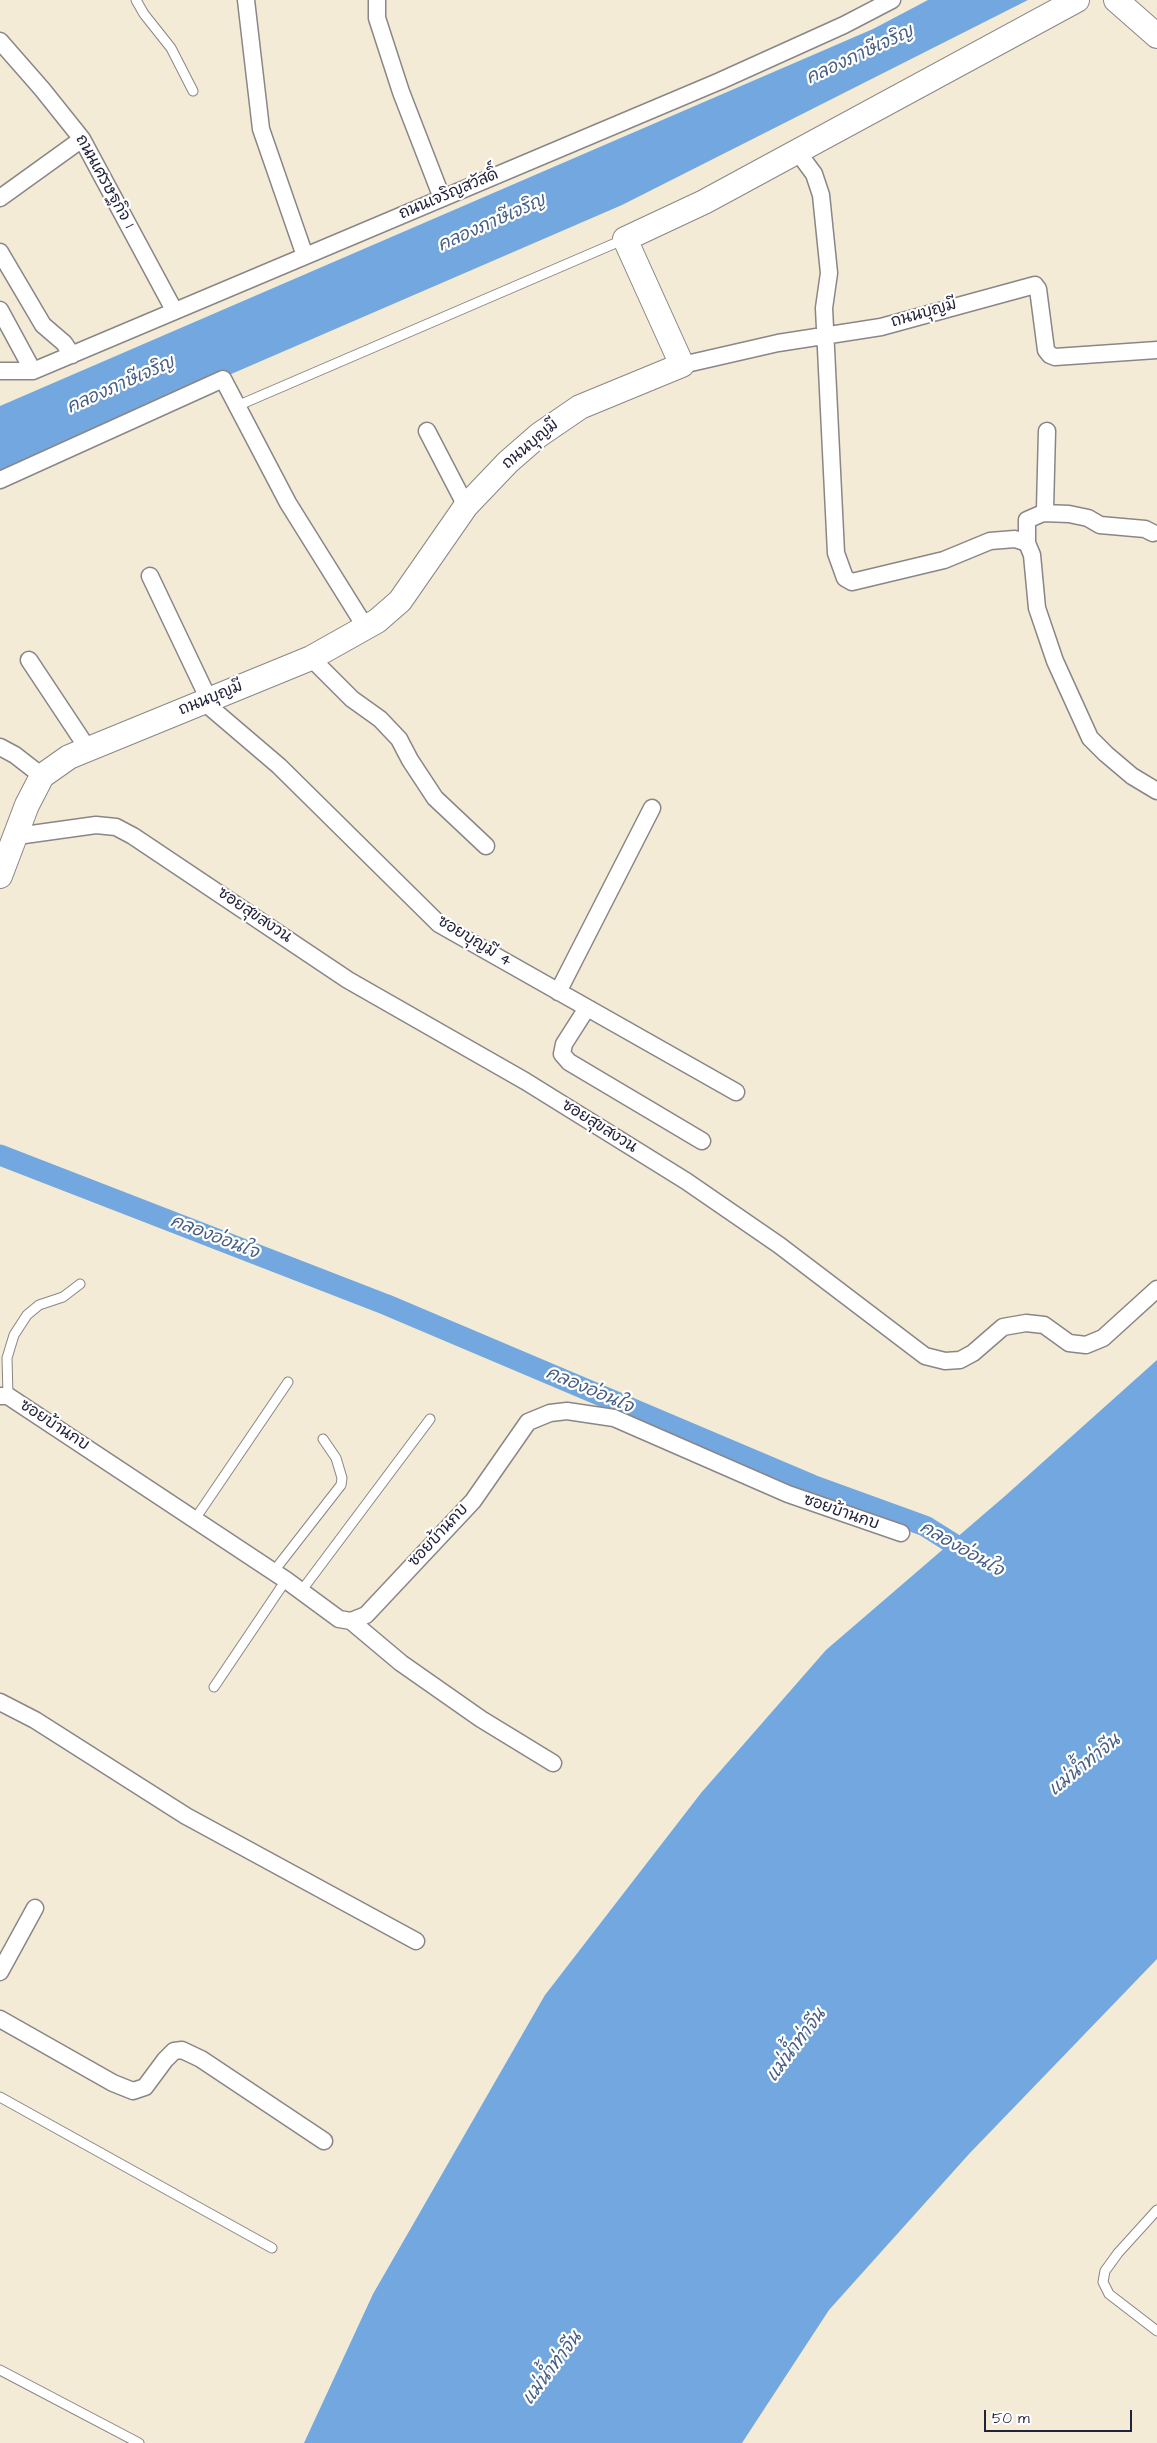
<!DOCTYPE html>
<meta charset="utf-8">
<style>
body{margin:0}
#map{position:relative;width:1157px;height:2443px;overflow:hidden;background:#f3ebd5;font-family:"Architects Daughter",sans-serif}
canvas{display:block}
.scale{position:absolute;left:984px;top:2410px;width:148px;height:22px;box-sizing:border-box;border:2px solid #22223b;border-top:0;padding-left:6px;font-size:15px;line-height:18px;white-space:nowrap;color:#22223b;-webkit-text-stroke:4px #fff;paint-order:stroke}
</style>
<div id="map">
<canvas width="1157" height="2443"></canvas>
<div class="scale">50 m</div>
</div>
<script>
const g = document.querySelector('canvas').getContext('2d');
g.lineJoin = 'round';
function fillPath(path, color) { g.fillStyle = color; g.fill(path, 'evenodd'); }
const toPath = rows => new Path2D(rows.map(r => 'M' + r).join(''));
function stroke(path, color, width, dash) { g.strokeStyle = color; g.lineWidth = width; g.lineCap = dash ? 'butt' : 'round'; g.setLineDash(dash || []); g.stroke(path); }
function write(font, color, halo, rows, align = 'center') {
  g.font = font + ' "Architects Daughter","Playpen Sans Thai",sans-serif'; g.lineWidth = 4.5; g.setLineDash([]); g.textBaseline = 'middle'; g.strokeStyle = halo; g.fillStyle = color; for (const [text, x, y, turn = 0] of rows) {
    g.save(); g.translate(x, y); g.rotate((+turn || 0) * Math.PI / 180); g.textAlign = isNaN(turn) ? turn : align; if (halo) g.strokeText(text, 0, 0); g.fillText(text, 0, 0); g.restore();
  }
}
fillPath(toPath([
 [928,0,1028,0,622,205,0,474,0,406,873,29],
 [1157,1360,1157,1959,969,2154,829,2310,742,2443,304,2443,373,2294,545,1995,701,1793,826,1650,1005,1496]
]), '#72a7df');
stroke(toPath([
 [0,1155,387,1305,812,1485,925,1526,976,1558]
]), '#72a7df', 21);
const lane = toPath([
 [136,0,144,14,171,48,193,91],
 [237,406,625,239],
 [8,1396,7,1358,14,1335,27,1315,39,1305,63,1297,80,1284],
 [195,1519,288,1382],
 [274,1571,341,1485,342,1478,336,1458,323,1439],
 [302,1590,430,1419],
 [214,1687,286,1580],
 [0,2097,272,2248],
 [1157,2210,1118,2253,1105,2271,1103,2282,1109,2294,1157,2331],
 [0,2370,139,2443]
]);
const street = toPath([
 [246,0,261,129,305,256],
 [377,0,377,18,401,92,442,198],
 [0,41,42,89,82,139,174,310],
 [797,151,814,174,821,195,829,273,824,308,836,553,845,578,852,582,944,560,990,541,1015,539,1027,543,1032,555,1037,608,1055,661,1090,738,1106,754,1132,776,1157,791],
 [0,198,82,139],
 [0,252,43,325,64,343,72,355],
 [0,310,33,371],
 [682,365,778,343,881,327,1035,285,1038,289,1046,350,1050,355,1055,357,1157,350],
 [0,371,33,371,720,81,844,25,892,0],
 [427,431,466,506],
 [0,480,223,379,288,503,366,628],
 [1043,513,1069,514,1088,518,1100,525,1145,529,1153,533],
 [1027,543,1027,520,1043,513,1045,509,1047,431],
 [150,576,209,700],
 [311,658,352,699,380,719,399,739,410,760,435,798,486,846],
 [29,660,88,749],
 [204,702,279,766,439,924,736,1092],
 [0,747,15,755,42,776],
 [17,836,96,825,116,827,133,836,348,980,525,1081,686,1181,779,1245,925,1356,945,1361,960,1360,973,1353,1003,1327,1026,1323,1044,1325,1069,1343,1086,1345,1103,1338,1157,1289],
 [558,992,652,808],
 [587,1008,564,1044,562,1054,569,1062,702,1141],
 [0,1396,8,1396,286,1580,339,1619,351,1621,366,1615,473,1501,528,1422,550,1413,567,1411,614,1418,788,1494,901,1533],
 [351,1621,401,1663,481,1719,553,1763],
 [0,1702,35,1720,186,1816,416,1941],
 [0,1972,35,1908],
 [0,2019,113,2083,133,2091,145,2087,165,2060,174,2051,182,2050,201,2059,324,2141]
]);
const secondary = toPath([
 [1116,0,1157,36],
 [0,876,27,805,42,776,69,757,311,658,377,621,400,601,466,506,508,462,539,435,580,407,682,365,625,239,704,202,1077,0]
]);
stroke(lane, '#8a8688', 11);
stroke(street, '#8a8688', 19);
stroke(secondary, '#8a8688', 26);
stroke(lane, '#fff', 9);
stroke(street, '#fff', 16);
stroke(secondary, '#fff', 24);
write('16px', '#22223b', '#fff', [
 ["ถนนเศรษฐกิจ 1",104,182,61],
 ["ถนนเจริญสวัสดิ์",449,195,-23],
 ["ถนนบุญมี",924,314,-16],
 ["ถนนบุญมี",531,445,-40],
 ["ถนนบุญมี",211,699,-22],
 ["ซอยสุขสงวน",254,916,34],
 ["ซอยบุญมี 4",474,942,31],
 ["ซอยสุขสงวน",599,1127,32],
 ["ซอยบ้านกบ",54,1426,33],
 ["ซอยบ้านกบ",841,1513,19],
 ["ซอยบ้านกบ",439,1536,-47]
]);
write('italic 18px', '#465e85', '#fff', [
 ["คลองภาษีเจริญ",860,56,-25],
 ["คลองภาษีเจริญ",492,224,-24],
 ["คลองภาษีเจริญ",121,386,-24],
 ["คลองอ่อนใจ",214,1238,21],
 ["คลองอ่อนใจ",589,1391,23],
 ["คลองอ่อนใจ",961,1550,30],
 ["แม่น้ำท่าจีน",1085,1766,-39],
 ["แม่น้ำท่าจีน",797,2046,-53],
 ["แม่น้ำท่าจีน",553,2369,-53]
]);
</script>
